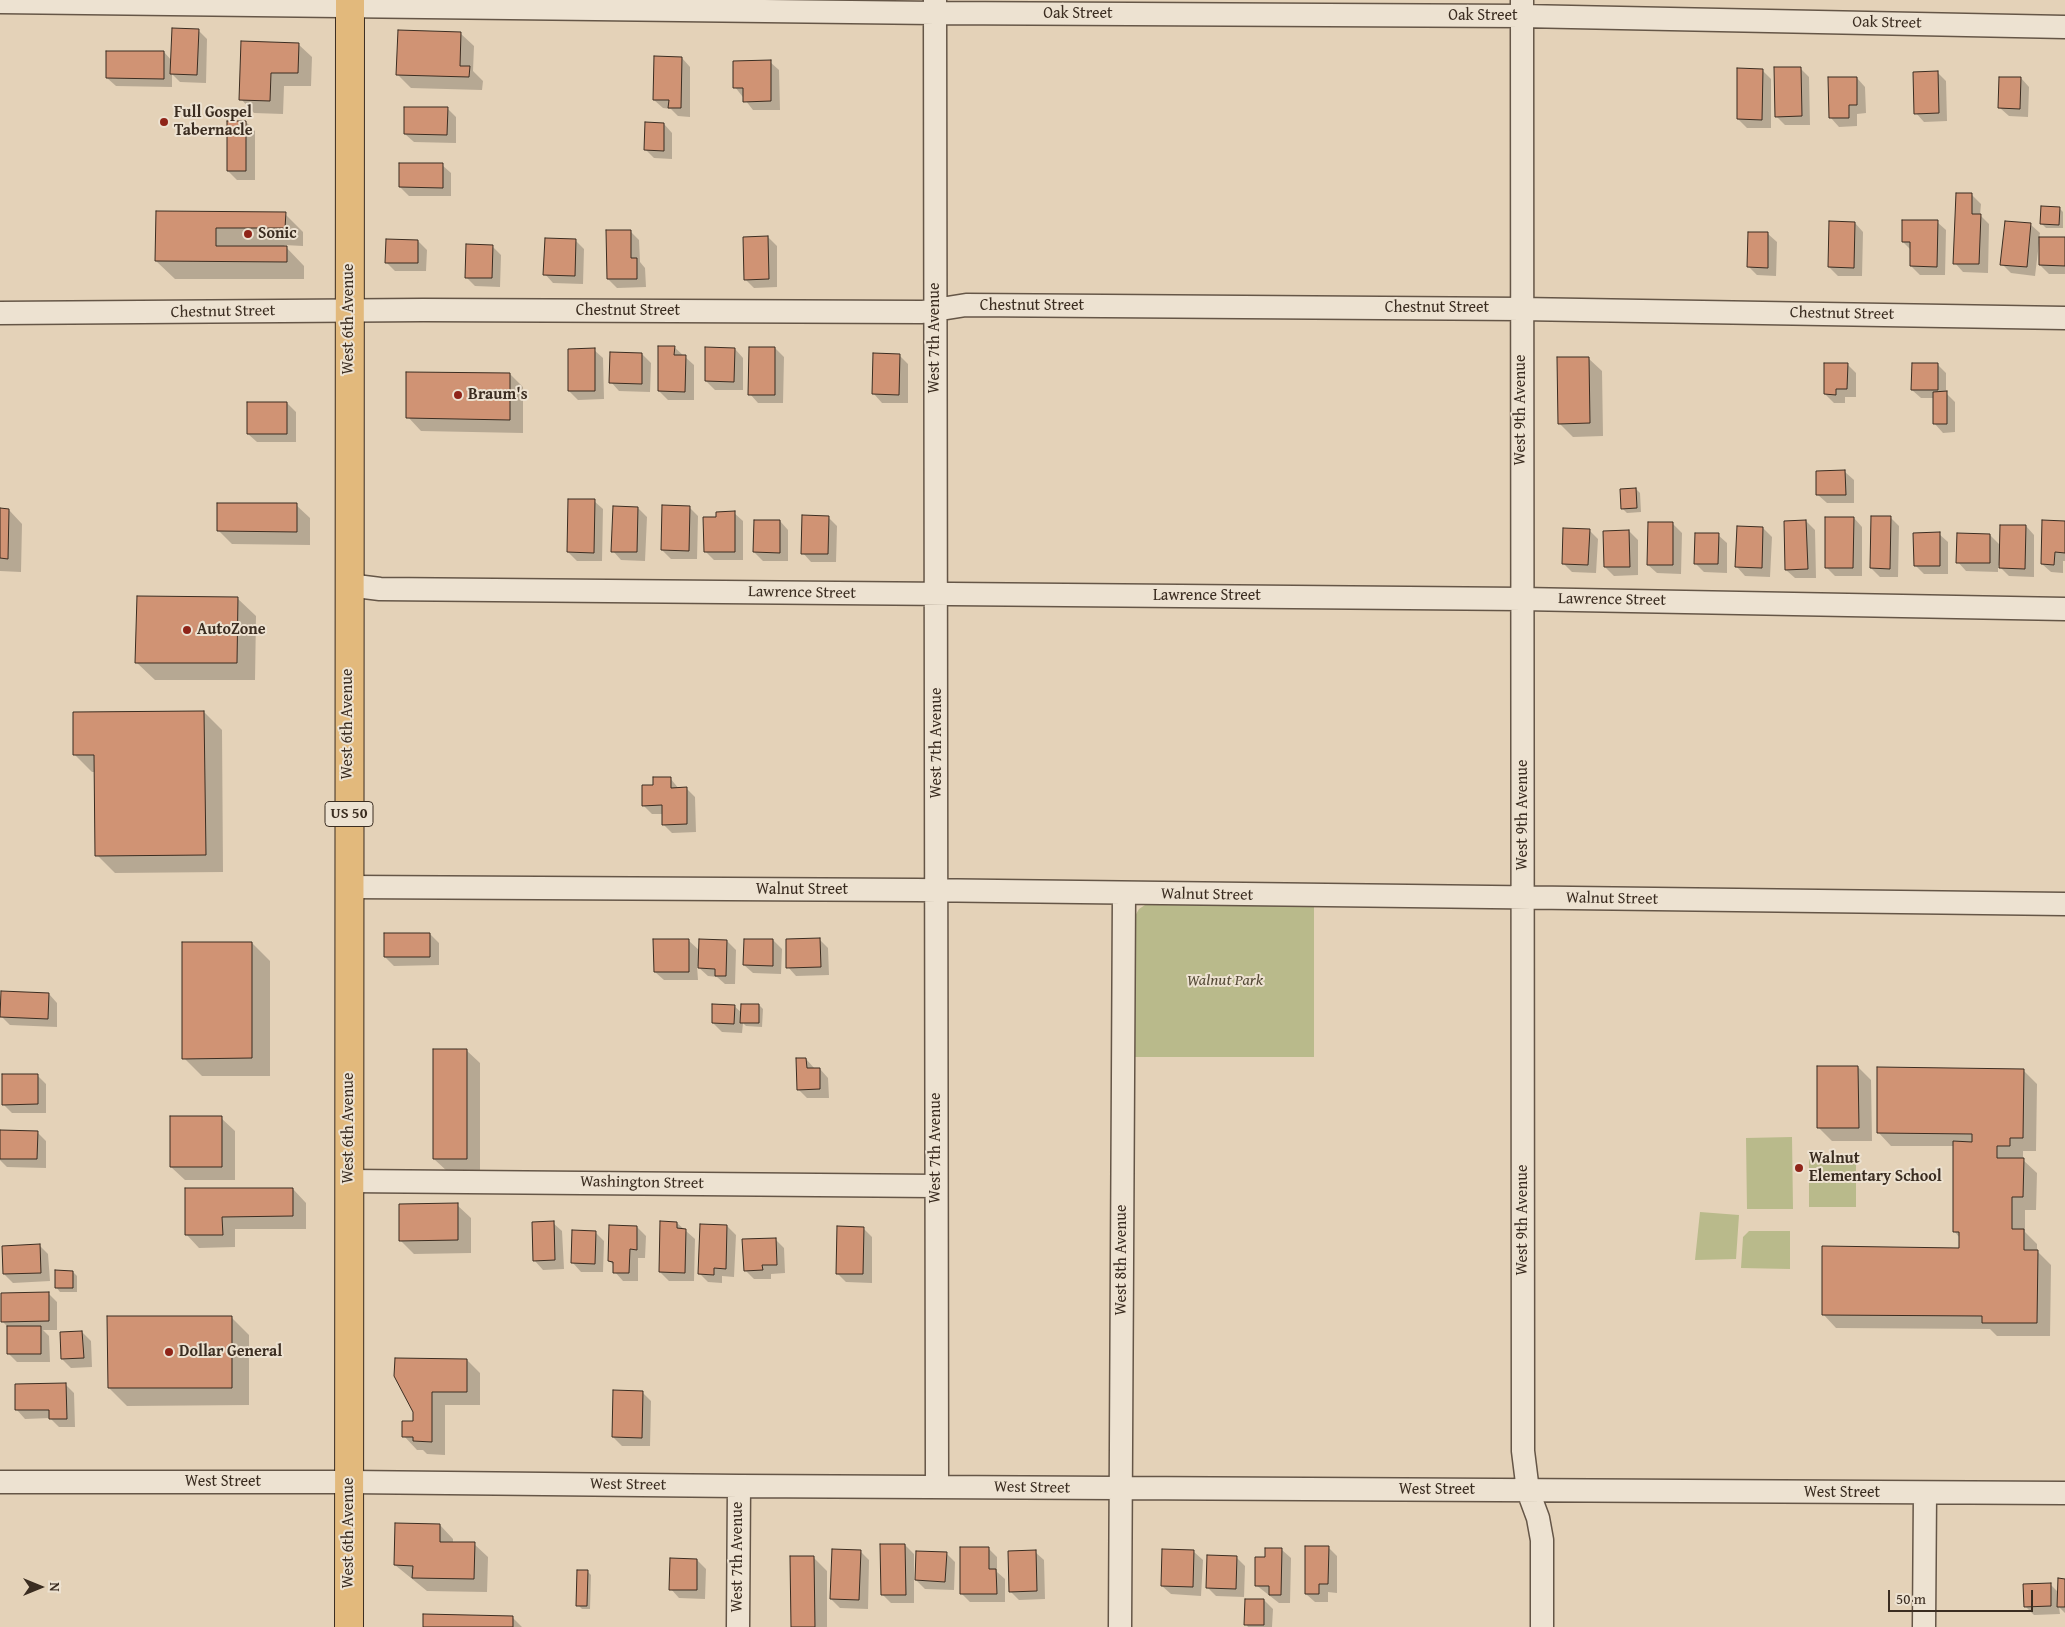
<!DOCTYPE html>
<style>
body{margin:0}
#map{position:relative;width:2065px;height:1627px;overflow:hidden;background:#e4d2b8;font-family:"Gentium Book Plus",serif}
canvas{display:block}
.north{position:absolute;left:15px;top:1562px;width:50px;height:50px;-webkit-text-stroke:4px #ede2d1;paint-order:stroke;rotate:90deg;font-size:14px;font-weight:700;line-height:20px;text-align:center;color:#3b2d21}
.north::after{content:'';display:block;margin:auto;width:18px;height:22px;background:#3b2d21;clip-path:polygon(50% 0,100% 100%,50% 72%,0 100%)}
.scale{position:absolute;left:1888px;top:1590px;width:145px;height:22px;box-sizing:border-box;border:2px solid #3b2d21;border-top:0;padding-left:6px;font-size:15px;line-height:18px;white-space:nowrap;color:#3b2d21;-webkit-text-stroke:4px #ede2d1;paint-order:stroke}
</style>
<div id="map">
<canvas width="2065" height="1627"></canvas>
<div class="north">N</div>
<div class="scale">50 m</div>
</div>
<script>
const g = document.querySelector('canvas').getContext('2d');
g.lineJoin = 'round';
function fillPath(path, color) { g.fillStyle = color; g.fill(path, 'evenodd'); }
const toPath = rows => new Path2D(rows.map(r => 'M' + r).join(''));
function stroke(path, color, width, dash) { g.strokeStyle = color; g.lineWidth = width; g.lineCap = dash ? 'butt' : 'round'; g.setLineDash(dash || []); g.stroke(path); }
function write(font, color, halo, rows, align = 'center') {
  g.font = font + ' "Gentium Book Plus",serif'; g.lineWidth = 4; g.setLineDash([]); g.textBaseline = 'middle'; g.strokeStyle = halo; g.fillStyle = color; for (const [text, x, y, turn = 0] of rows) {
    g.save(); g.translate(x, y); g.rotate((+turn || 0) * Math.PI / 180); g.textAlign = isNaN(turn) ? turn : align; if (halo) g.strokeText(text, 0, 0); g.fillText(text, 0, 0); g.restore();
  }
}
fillPath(toPath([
 [1145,905,1314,906,1314,1057,1135,1057,1135,916,1139,909],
 [1792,1137,1793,1209,1747,1209,1746,1138],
 [1809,1159,1856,1159,1856,1207,1809,1207],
 [1700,1212,1739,1215,1736,1259,1695,1260],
 [1749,1231,1790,1231,1790,1269,1741,1268,1743,1237]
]), '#b9ba8b');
fillPath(toPath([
 [198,30,207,39,206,83,180,82,172,74,172,87,116,86,107,78,164,52,172,61],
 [460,33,474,46,473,71,483,81,482,90,411,88,398,75],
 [298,44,312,57,311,86,284,86,283,114,254,113,241,99],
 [682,58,690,67,690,117,678,116,671,109,663,108,654,100],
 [770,62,779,70,780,110,753,110,735,87],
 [1800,68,1809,77,1810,125,1785,125,1776,116],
 [1762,70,1771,79,1771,128,1747,128,1738,119],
 [1937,72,1946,81,1947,121,1924,122,1916,113],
 [1857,78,1865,87,1866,113,1857,114,1857,126,1839,127,1831,118],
 [2021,78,2029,87,2028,117,2009,116,2000,108],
 [447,108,456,117,456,143,414,142,405,134],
 [246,122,255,131,255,180,237,180,228,171],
 [664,124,672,133,672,159,654,158,645,149],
 [442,165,451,173,451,196,409,196,400,187],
 [1972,195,1981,204,1980,215,1989,224,1988,273,1963,272,1955,263],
 [2059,208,2063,212,2063,228,2046,228,2042,224],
 [157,213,285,214,303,232,303,246,284,245,304,266,304,279,175,279,156,261],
 [1937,222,1946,230,1945,275,1920,275,1911,266,1911,250,1903,242],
 [1855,223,1863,232,1862,276,1838,276,1829,267],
 [2031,225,2040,233,2039,238,2065,239,2065,274,2049,274,2040,265,2040,243,2039,243,2035,276,2011,273,2002,264],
 [630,231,639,240,640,262,645,268,646,287,617,288,608,279],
 [1768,234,1777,242,1776,276,1757,275,1748,266],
 [768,237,777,246,777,287,754,288,745,279],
 [575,240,584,249,583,284,553,283,545,274],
 [418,241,427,250,426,271,395,271,386,262],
 [492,246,501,255,500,287,475,286,466,277],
 [674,347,694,365,694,400,668,400,659,391],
 [775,348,784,357,783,403,758,403,750,394],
 [735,349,743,358,743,390,715,390,706,381],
 [594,350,603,358,604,399,578,400,569,391],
 [642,354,651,363,650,392,619,391,611,382],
 [899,355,908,364,908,403,882,403,874,394],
 [1588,358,1602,371,1603,436,1573,437,1559,423],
 [1937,364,1946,373,1946,393,1955,402,1955,432,1943,433,1935,424,1934,398,1921,398,1912,390],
 [1848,365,1856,373,1856,397,1845,397,1845,403,1834,403,1825,394],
 [510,374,523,387,523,433,421,431,408,417],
 [287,403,296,412,296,442,257,442,248,434],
 [1845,472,1854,480,1854,503,1827,503,1818,495],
 [1636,489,1640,493,1641,512,1627,513,1622,508],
 [594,501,603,509,602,561,577,561,568,552],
 [296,505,310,518,310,545,232,544,219,531],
 [689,507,698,516,697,559,671,559,662,550],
 [638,508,647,517,645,561,621,560,613,551],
 [0,510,9,510,22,524,21,572,0,571],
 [734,513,743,521,743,560,714,560,705,551],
 [828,517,837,526,836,562,811,562,803,553],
 [1890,517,1899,526,1898,577,1880,577,1871,568],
 [1854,518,1862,527,1862,576,1835,576,1826,567],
 [780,521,788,530,788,561,763,561,754,552],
 [1806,521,1815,530,1816,578,1795,578,1786,570],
 [2065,522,2065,561,2063,561,2063,573,2051,572,2042,564],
 [1673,524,1682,533,1681,574,1657,573,1648,565],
 [2026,526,2034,535,2034,577,2009,576,1998,565,1998,572,1966,571,1958,562,1990,535,2001,546],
 [1763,528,1772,537,1770,577,1745,576,1737,567],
 [1589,530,1598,539,1596,573,1572,572,1563,563],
 [1629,531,1638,540,1638,575,1614,576,1605,567],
 [1939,534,1948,542,1948,574,1924,574,1915,565],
 [1718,535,1727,543,1727,573,1704,572,1695,563],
 [237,598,256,616,255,680,155,680,136,662],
 [204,712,222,730,223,872,115,873,97,855,96,772,92,772,74,754],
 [670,778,679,789,686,788,695,797,696,832,672,833,663,824,663,814,652,814,643,805,654,787],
 [430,934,439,943,439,965,394,966,385,957],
 [688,940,700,951,727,941,736,950,735,984,725,984,717,977,708,976,697,966,698,980,664,980,655,972],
 [773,940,782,949,781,974,753,973,744,965],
 [820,940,828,948,829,975,796,976,788,967],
 [252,943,270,961,270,1076,202,1076,184,1058],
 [49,994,57,1003,57,1027,10,1025,1,1016],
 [759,1005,763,1009,762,1027,746,1026,743,1023,742,1033,722,1032,713,1023,734,1006,742,1013],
 [466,1050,480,1063,480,1172,448,1172,434,1159],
 [806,1059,815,1069,820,1069,828,1078,829,1098,807,1098,798,1089],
 [1858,1067,1871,1080,1872,1141,1832,1141,1819,1128],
 [2023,1070,2037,1084,2036,1151,2023,1151,2023,1160,2037,1173,2036,1210,2025,1210,2025,1232,2037,1244,2037,1251,2051,1265,2050,1336,1997,1336,1990,1329,1836,1328,1823,1314,1960,1249,1960,1238,1954,1231,1955,1146,1891,1146,1878,1132],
 [37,1075,46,1084,46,1113,12,1113,3,1104],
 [221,1118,235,1131,235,1180,185,1180,171,1167],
 [0,1131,37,1132,46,1141,46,1168,7,1167,0,1160],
 [293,1189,306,1203,306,1229,235,1229,235,1247,199,1248,186,1234,186,1190],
 [457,1205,471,1218,471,1253,414,1254,400,1240],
 [553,1223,562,1231,564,1269,543,1270,535,1261],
 [677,1223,695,1239,694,1281,669,1281,660,1272],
 [727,1226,736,1235,734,1277,722,1276,722,1283,708,1282,700,1274],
 [637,1227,646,1236,645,1258,638,1258,638,1281,623,1281,615,1272,615,1266,609,1261],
 [863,1228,872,1237,872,1283,846,1282,837,1273],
 [595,1232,604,1241,603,1272,581,1272,573,1263],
 [775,1239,784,1248,785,1273,771,1274,771,1279,754,1279,745,1270],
 [40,1246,48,1254,50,1281,13,1283,4,1274],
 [73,1272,77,1276,77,1292,60,1292,56,1287],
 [48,1293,57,1302,57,1330,43,1330,49,1336,50,1362,17,1362,8,1353,8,1327,2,1321],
 [231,1317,249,1335,249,1405,127,1406,109,1388],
 [82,1332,91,1341,92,1367,71,1368,62,1359],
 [467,1360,480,1373,480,1405,445,1405,445,1455,427,1454,423,1450,417,1450,404,1436,414,1422,414,1412,395,1376],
 [65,1384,74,1393,75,1427,59,1427,50,1418,25,1419,17,1410],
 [642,1392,651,1401,650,1446,622,1446,613,1437],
 [440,1525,453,1539,453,1543,474,1544,488,1557,487,1592,427,1591,395,1565],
 [905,1545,914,1554,914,1603,891,1603,882,1594],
 [1328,1547,1337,1556,1337,1593,1328,1592,1328,1602,1315,1602,1306,1594],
 [988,1548,997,1557,997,1572,1005,1579,1005,1602,970,1602,961,1593],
 [1282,1550,1291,1558,1290,1603,1279,1603,1256,1585,1266,1559],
 [860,1551,869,1560,868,1609,840,1608,831,1599],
 [1035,1552,1044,1560,1045,1599,1019,1600,1010,1591],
 [1194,1552,1203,1560,1201,1596,1171,1594,1162,1586],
 [946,1553,955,1562,954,1590,925,1589,916,1580],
 [813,1557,827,1571,827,1627,792,1627],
 [1236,1557,1245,1566,1244,1597,1216,1596,1208,1588],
 [697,1560,706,1569,705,1599,679,1598,671,1589],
 [587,1571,591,1575,590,1609,582,1609,578,1605],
 [2065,1580,2065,1613,2059,1607,2060,1614,2034,1615,2025,1606,2050,1584,2059,1593],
 [1264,1600,1273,1609,1272,1627,1248,1627,1246,1624],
 [512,1617,522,1627,424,1627]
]), '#0003');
const building = toPath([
 [172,28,199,29,197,75,170,74,172,28],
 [398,30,461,32,460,66,470,66,469,77,396,75,398,30],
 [241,41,299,43,298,73,271,73,270,101,239,100,241,41],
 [106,51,164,51,164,79,106,78,106,51],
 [654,56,682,57,681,108,668,108,669,100,653,100,654,56],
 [771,60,771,101,743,102,743,88,733,88,733,61,771,60],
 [1774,67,1801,67,1802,116,1775,117,1774,67],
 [1737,68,1763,69,1762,120,1737,119,1737,68],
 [1938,71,1939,113,1914,114,1913,72,1938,71],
 [1828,77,1857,77,1857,105,1849,105,1849,118,1829,118,1828,77],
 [1999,77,2021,77,2020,109,1998,108,1999,77],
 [404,107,448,107,447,135,404,134,404,107],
 [227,121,246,121,246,171,227,171,227,121],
 [645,122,664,123,664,151,644,150,645,122],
 [399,163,443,163,443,188,399,187,399,163],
 [1956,193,1972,193,1972,214,1981,214,1979,264,1953,264,1956,193],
 [2041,206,2060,207,2059,225,2040,224,2041,206],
 [156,211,286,212,285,228,216,228,216,246,287,246,287,262,155,261,156,211],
 [1902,220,1938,220,1937,267,1910,266,1910,242,1902,242,1902,220],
 [1829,221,1855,222,1854,268,1828,267,1829,221],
 [2005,221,2031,223,2027,267,2000,265,2005,221],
 [606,230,631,230,631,258,637,258,637,279,607,279,606,230],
 [1748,232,1768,232,1768,268,1747,267,1748,232],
 [768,236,769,279,744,280,743,237,768,236],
 [2039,237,2065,237,2065,266,2039,265,2039,237],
 [545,238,576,239,575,276,543,275,545,238],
 [386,239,418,240,418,263,385,263,386,239],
 [466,244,493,245,492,278,465,278,466,244],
 [658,346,675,346,674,355,686,355,685,392,658,391,658,346],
 [705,347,735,348,734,382,705,381,705,347],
 [749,347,775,347,775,395,748,395,749,347],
 [595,348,595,391,568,391,568,349,595,348],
 [610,352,642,353,642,384,609,383,610,352],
 [873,353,900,354,899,395,872,394,873,353],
 [1557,357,1589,357,1590,423,1558,424,1557,357],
 [1824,363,1848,363,1847,389,1836,389,1836,395,1824,394,1824,363],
 [1912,363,1938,363,1938,390,1911,390,1912,363],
 [406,372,510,373,510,420,406,418,406,372],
 [1947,391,1947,424,1933,424,1933,392,1947,391],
 [247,402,287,402,287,434,247,434,247,402],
 [1845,470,1846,495,1816,495,1816,471,1845,470],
 [1636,488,1637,508,1621,509,1620,489,1636,488],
 [568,499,595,499,594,553,567,552,568,499],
 [217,503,297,503,297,532,217,531,217,503],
 [662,505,690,506,689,551,661,550,662,505],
 [613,506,638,507,637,552,611,552,613,506],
 [0,508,9,509,8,559,0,558,0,508],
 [735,511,735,552,704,552,703,517,716,517,716,512,735,511],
 [802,515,829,516,828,554,801,554,802,515],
 [1871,516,1891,516,1890,569,1870,568,1871,516],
 [1825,517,1854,517,1853,568,1825,568,1825,517],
 [754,520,780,520,780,553,753,552,754,520],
 [1806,520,1808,569,1785,570,1784,521,1806,520],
 [2042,520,2065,521,2065,553,2055,552,2054,565,2041,564,2042,520],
 [1648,522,1673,522,1673,565,1647,565,1648,522],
 [2000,525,2026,525,2025,569,1999,568,2000,525],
 [1737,526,1763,527,1762,568,1735,567,1737,526],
 [1563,528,1590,529,1588,565,1562,564,1563,528],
 [1629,530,1630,567,1604,567,1603,531,1629,530],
 [1940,532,1940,566,1914,566,1913,533,1940,532],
 [1695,533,1719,533,1718,564,1694,564,1695,533],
 [1957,533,1990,534,1990,563,1956,563,1957,533],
 [137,596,238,597,237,663,135,663,137,596],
 [204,711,206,855,95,856,94,755,73,755,73,712,204,711],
 [653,777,671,777,671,788,687,787,687,824,662,825,662,805,642,806,642,785,653,785,653,777],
 [384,933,430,933,430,957,384,957,384,933],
 [820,938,821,967,786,968,786,939,820,938],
 [653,939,689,939,689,972,654,972,653,939],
 [699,939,727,940,726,976,715,976,715,969,698,968,699,939],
 [744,939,773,939,773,966,743,965,744,939],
 [182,942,252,942,252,1058,182,1059,182,942],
 [1,991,49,993,48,1019,0,1017,1,991],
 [712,1004,735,1005,734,1024,712,1023,712,1004],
 [741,1004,759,1004,759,1023,740,1023,741,1004],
 [433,1049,467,1049,467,1159,433,1159,433,1049],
 [796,1058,806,1058,807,1068,820,1068,820,1089,797,1090,796,1058],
 [1817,1066,1858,1066,1859,1128,1817,1128,1817,1066],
 [1877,1067,2024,1069,2023,1138,2010,1138,2010,1146,1997,1146,1997,1158,2024,1158,2023,1197,2012,1197,2012,1229,2024,1229,2024,1250,2038,1250,2037,1323,1982,1323,1982,1316,1822,1315,1822,1246,1959,1248,1959,1232,1953,1232,1953,1141,1972,1142,1972,1134,1877,1133,1877,1067],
 [2,1074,38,1074,38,1104,2,1105,2,1074],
 [170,1116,222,1116,222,1167,170,1167,170,1116],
 [0,1130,38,1131,37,1159,0,1159,0,1130],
 [185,1188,293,1188,293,1216,222,1217,223,1235,185,1235,185,1188],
 [458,1203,458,1240,399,1241,399,1204,458,1203],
 [554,1221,555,1260,533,1261,532,1222,554,1221],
 [660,1221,677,1222,677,1228,686,1229,685,1273,659,1272,660,1221],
 [700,1224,727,1225,726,1269,714,1268,714,1275,698,1274,700,1224],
 [609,1225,637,1226,637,1250,630,1249,629,1273,613,1273,613,1262,608,1261,609,1225],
 [837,1226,864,1227,863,1274,836,1274,837,1226],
 [572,1230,596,1231,595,1264,571,1263,572,1230],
 [776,1238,777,1265,762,1265,763,1270,744,1271,742,1239,776,1238],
 [40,1244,41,1273,3,1274,2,1246,40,1244],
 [55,1270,73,1271,73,1288,55,1288,55,1270],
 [49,1292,49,1321,1,1322,1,1293,49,1292],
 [107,1316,232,1316,232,1388,108,1388,107,1316],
 [7,1326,41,1326,41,1354,7,1354,7,1326],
 [82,1331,84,1358,61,1359,60,1332,82,1331],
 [395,1358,467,1359,467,1392,432,1392,432,1442,413,1441,413,1437,402,1437,402,1421,413,1421,413,1412,394,1376,395,1358],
 [66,1383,67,1419,49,1419,49,1410,15,1410,15,1384,66,1383],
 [613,1390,643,1391,642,1438,612,1437,613,1390],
 [395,1523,440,1524,440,1542,475,1542,474,1579,412,1578,413,1566,394,1565,395,1523],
 [880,1544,905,1544,906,1595,881,1595,880,1544],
 [1305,1546,1329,1546,1328,1584,1319,1584,1319,1594,1305,1594,1305,1546],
 [960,1547,989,1547,989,1569,996,1569,997,1594,960,1594,960,1547],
 [1265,1548,1282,1548,1281,1595,1269,1595,1269,1586,1255,1586,1255,1557,1265,1557,1265,1548],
 [832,1549,861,1550,859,1600,830,1599,832,1549],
 [1162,1549,1194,1550,1193,1587,1161,1586,1162,1549],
 [1036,1550,1037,1591,1009,1592,1008,1551,1036,1550],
 [916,1551,947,1552,945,1582,915,1580,916,1551],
 [1207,1555,1237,1556,1236,1589,1206,1588,1207,1555],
 [790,1556,814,1556,815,1627,791,1627,790,1556],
 [670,1558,697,1559,697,1590,669,1590,670,1558],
 [577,1570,588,1570,587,1606,576,1606,577,1570],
 [2058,1578,2065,1579,2065,1607,2057,1607,2058,1578],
 [2051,1583,2051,1606,2024,1607,2023,1584,2051,1583],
 [1245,1599,1264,1599,1264,1625,1244,1625,1245,1599],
 [423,1614,513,1616,513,1627,423,1627,423,1614]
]);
fillPath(building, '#d09374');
stroke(building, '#3b2d21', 1);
const minor = toPath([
 [935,0,937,1487],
 [1522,0,1523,1451,1528,1491,1538,1518,1542,1540,1542,1627],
 [0,2,935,13,1522,16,2065,27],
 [0,313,423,310,922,312,966,305,1521,309,2065,318],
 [348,585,380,589,1522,599,2065,609],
 [349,887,916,890,2065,904],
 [349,1181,935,1186],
 [0,1482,350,1482,739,1486,2065,1493],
 [738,1627,739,1486],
 [1120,1627,1124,894],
 [1924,1627,1925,1493]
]);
const major = toPath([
 [349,1627,350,0]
]);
stroke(minor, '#655647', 25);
stroke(major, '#3b2d21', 30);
stroke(minor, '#ede2d1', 22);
stroke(major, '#e2b97c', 28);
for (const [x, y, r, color] of [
 [164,122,5,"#8f2418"],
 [248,234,5,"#8f2418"],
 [458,395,5,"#8f2418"],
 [187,630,5,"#8f2418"],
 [1799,1168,5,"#8f2418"],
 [169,1352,5,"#8f2418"]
]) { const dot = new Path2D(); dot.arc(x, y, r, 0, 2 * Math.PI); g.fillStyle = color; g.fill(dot); stroke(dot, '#ede2d1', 2); }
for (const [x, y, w] of [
 [349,814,48]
]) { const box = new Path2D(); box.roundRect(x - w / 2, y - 12.5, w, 25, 4); g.fillStyle = '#ede2d1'; g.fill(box); stroke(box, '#3b2d21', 1); }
write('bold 15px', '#3b2d21', null, [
 ["US 50",349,814]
]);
write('16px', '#3b2d21', '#ede2d1', [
 ["Oak Street",1078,14],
 ["Oak Street",1483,16],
 ["Oak Street",1887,23,1],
 ["Chestnut Street",1032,306],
 ["Chestnut Street",1437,308],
 ["Chestnut Street",628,311],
 ["Chestnut Street",223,312,-1],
 ["Chestnut Street",1842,314,1],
 ["West 6th Avenue",349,319,-90],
 ["West 7th Avenue",935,338,-90],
 ["West 9th Avenue",1521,410,-90],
 ["Lawrence Street",802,593,1],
 ["Lawrence Street",1207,596],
 ["Lawrence Street",1612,600,1],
 ["West 6th Avenue",348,724,-90],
 ["West 7th Avenue",937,743,-90],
 ["West 9th Avenue",1523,815,-90],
 ["Walnut Street",802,890],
 ["Walnut Street",1207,895,1],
 ["Walnut Street",1612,899,1],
 ["West 6th Avenue",349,1128,-90],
 ["West 7th Avenue",936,1148,-90],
 ["Washington Street",642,1183,1],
 ["West 9th Avenue",1523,1220,-90],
 ["West 8th Avenue",1122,1260,-90],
 ["West Street",223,1482],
 ["West Street",628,1485,1],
 ["West Street",1032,1488,1],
 ["West Street",1437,1490],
 ["West Street",1842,1493],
 ["West 6th Avenue",349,1533,-90],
 ["West 7th Avenue",738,1557,-90]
]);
write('bold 16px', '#3b2d21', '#ede2d1', [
 ["Full Gospel",174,113],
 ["Tabernacle",174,131],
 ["Sonic",258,234],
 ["Braum's",468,395],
 ["AutoZone",197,630],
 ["Walnut",1809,1159],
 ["Elementary School",1809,1177],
 ["Dollar General",179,1352]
], 'left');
write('italic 16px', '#544936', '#ede2d1', [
 ["Walnut Park",1225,981]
]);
</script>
